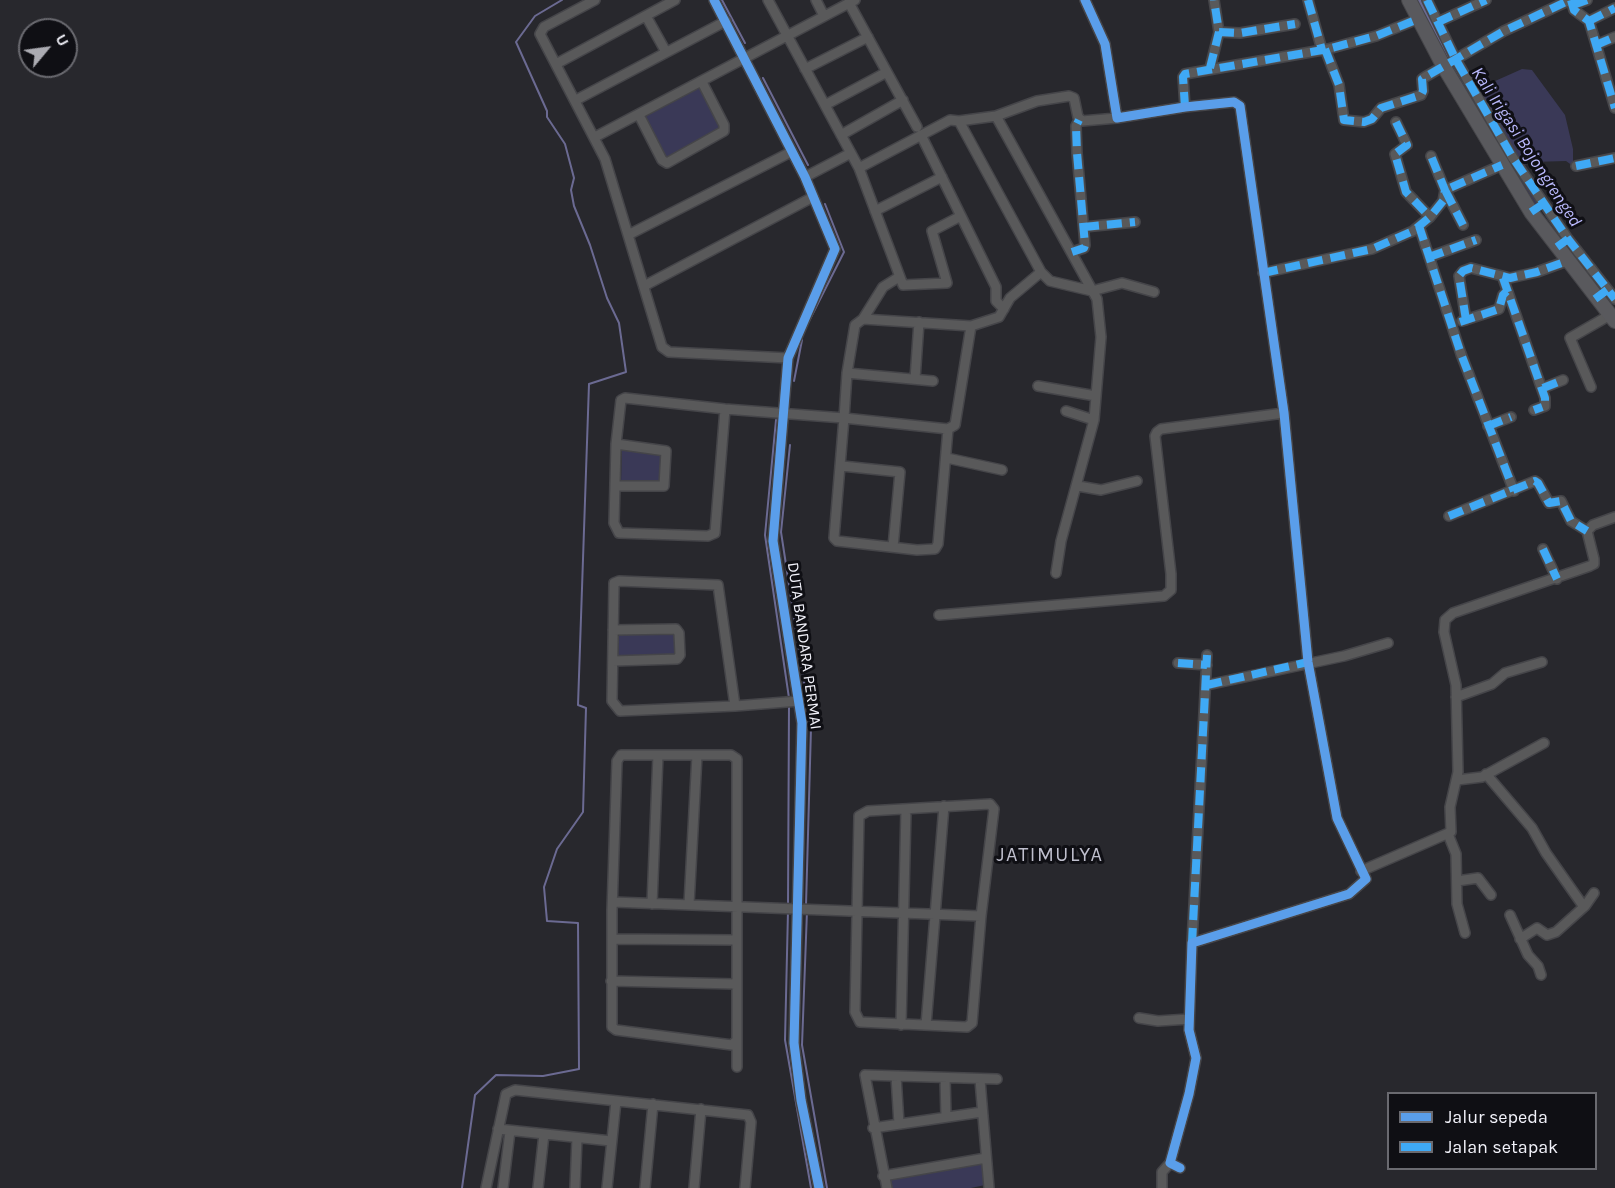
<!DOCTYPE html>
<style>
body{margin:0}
#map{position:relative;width:1615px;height:1188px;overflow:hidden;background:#28282d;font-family:Karla,sans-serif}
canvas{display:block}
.legend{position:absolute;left:1387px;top:1092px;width:210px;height:78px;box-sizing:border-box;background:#0f0f14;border:2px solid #6a6a70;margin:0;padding:8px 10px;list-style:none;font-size:18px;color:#f2f2fa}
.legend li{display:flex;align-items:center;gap:12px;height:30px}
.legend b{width:30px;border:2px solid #6a6a70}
.north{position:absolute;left:18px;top:18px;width:60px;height:60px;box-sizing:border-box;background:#0f0f14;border:2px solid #6a6a70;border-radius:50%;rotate:61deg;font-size:16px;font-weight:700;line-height:24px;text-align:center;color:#f2f2fa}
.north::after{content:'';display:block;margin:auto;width:21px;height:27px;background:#ababb2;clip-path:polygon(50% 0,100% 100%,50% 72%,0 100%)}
</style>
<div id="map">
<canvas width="1615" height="1188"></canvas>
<ul class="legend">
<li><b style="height:8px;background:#5a9eea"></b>Jalur sepeda</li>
<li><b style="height:8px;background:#3fa9f5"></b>Jalan setapak</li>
</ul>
<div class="north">U</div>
</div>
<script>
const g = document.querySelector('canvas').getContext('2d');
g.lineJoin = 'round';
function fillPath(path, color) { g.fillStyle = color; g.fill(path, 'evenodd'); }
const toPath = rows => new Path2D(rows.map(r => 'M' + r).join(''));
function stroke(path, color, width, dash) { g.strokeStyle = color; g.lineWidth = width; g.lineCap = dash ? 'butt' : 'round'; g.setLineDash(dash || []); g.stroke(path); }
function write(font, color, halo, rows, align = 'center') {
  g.font = font + ' Karla,sans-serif'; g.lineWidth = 6; g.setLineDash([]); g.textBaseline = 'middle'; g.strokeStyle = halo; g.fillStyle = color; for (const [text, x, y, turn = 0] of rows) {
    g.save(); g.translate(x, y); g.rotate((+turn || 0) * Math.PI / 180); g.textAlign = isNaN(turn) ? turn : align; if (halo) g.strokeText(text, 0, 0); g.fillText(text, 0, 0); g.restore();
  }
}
fillPath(toPath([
 [1522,69,1532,70,1565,115,1573,149,1573,166,1566,161,1532,162,1522,166,1544,202,1534,207,1466,94],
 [702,85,724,129,664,162,643,117],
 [622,448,665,451,662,485,621,483],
 [619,631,678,633,678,658,618,657],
 [982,1162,985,1185,971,1188,891,1188,889,1179]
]), '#3a3957');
stroke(toPath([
 [722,0,745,43],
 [763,78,808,165],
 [808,323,844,252,825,204],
 [794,381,802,340],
 [776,420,765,535,789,698],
 [790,445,781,532,811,728,806,905],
 [788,905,789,704],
 [788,911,785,1040,811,1188],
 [807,911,802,1045,827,1188],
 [462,1188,475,1095,496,1075,543,1076,579,1069,578,923,547,921,544,887,557,849,583,812,586,708,578,705,589,384,626,372,619,323,607,298,590,245,574,206,571,190,574,178,565,144,547,117,547,111,516,42,535,16,562,0]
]), '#6b6a92', 2);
stroke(toPath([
 [1420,0,1471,99,1498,139]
]), '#6b6a92', 9);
const street = toPath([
 [595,0,544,27,540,34,605,159,662,347,669,352,788,358],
 [714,0,805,177,835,249,788,358,773,541,802,723,794,1043,801,1100,819,1188],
 [768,0,859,168,903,285,947,283,932,231,961,216],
 [816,0,824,16],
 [1085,0,1105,44,1117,118,1185,107,1234,102,1240,106,1284,413,1308,662,1337,818,1366,879,1349,894,1192,943,1189,1030,1196,1058,1189,1094,1170,1163,1180,1168],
 [1308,0,1322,50],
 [1427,0,1456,60,1513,158,1568,239,1615,299],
 [1571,0,1574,10,1589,21,1615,108],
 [849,3,917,127],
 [1573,5,1587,0],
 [646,16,666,52],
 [1589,21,1615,8],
 [1438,22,1486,0],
 [1219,32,1240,33,1295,24],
 [1596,45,1615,37],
 [1325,49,1339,85,1344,120,1364,122,1372,119,1381,108,1421,95,1423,91,1422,79,1425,77,1504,31,1570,0],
 [556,64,675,0],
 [1210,68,1219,32,1214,0],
 [805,69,868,37],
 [576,100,726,21],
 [825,105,887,72],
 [1185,107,1183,77,1185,74,1328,49,1376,36,1418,19],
 [639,115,662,160,667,163,724,131,724,125,702,82],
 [996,116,1097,299,1101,337,1094,420,1061,541,1056,573],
 [959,121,996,116,1037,101,1069,96,1074,98,1078,117,1082,121,1117,118],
 [1396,122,1407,145,1395,154,1406,192,1430,217],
 [841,135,903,100],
 [921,135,996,287,996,301,1004,309],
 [595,137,855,0],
 [1576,166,1615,158],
 [859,168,950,120,959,121,1041,272,1050,281,1092,291,1122,283,1154,292],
 [805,177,851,153],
 [875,211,942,177],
 [1463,225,1445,190,1502,165],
 [1419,226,1461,354,1514,491],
 [1084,227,1135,222],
 [628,235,791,152],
 [1072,252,1084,248,1085,245,1077,153,1076,126,1079,120],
 [1429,257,1476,240],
 [1263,273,1372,249,1413,231,1430,217,1443,201,1445,190,1431,156],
 [1503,278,1545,398,1545,406,1534,410],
 [644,286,813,197],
 [863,319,971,326,999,317,1010,298,1041,272],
 [1466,320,1459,276,1463,271,1471,268,1510,278,1537,272,1567,261],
 [1462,321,1499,309,1503,295,1507,291],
 [847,373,933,381],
 [915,379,919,322],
 [1038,386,1096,396],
 [1591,387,1570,338,1610,315],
 [1543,388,1563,380],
 [725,409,715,533,708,536,619,533,614,523,616,444,621,400,625,398,725,409,844,418,847,373,855,325,863,319,883,287,899,277],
 [1066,411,1094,420],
 [1488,426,1511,417],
 [948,429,938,544,935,549,917,550,837,541,834,538,844,418,948,429,955,425,971,326],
 [947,458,1002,470],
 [842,466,900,472,893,547],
 [615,486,664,486,666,451,616,444],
 [1078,486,1101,490,1137,481],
 [1449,516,1535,481,1538,483,1549,503,1561,501,1571,521,1587,531],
 [1543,549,1557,579],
 [939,615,1164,596,1171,590,1171,574,1155,436,1157,432,1161,429,1284,413],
 [613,661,677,659,680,655,679,633,676,629,613,630],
 [1178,663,1207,665],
 [1207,685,1344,656,1388,643],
 [1456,697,1492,684,1505,673,1542,662],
 [735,706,718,585,619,581,614,583,612,701,620,711,735,706,799,701],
 [1486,774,1532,828,1546,853,1584,907],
 [1457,780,1482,777,1544,743],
 [990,804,994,809,981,916,972,1023,967,1027,860,1022,855,1012,859,816,868,811,990,804],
 [1448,834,1456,854,1457,904,1465,933],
 [1361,871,1451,832,1450,807,1458,772,1456,685,1444,632,1445,620,1453,613,1590,566,1594,564,1594,559,1587,531,1593,525,1615,517],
 [1457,881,1478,878,1491,895],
 [613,902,981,916],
 [652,904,658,755],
 [689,904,697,755],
 [1510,915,1528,955,1538,966,1541,975],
 [612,939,736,940],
 [1520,939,1537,928,1547,935,1556,932,1585,906,1594,893],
 [1192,943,1207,655],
 [611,981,736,984],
 [1139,1018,1158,1021,1189,1019],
 [901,1025,906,809],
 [926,1025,944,806],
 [735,1042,732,1045,616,1030,612,1027,612,910,617,761,621,755,731,755,737,759,737,1067],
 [896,1076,899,1124],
 [945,1078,946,1117],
 [980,1080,989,1188],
 [873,1128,982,1112],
 [498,1129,611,1141],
 [883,1176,986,1158],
 [486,1188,506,1094,515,1090,748,1115,751,1122,745,1188],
 [503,1188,510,1131],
 [538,1188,544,1134],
 [575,1188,577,1138],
 [607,1188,616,1101],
 [645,1188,653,1104],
 [694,1188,701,1109],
 [887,1188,865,1075,997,1079],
 [1162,1188,1162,1172,1170,1163]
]);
const secondary = toPath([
 [1409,0,1444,67,1531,212,1615,321]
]);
stroke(street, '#454549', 12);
stroke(secondary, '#454549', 16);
stroke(street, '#59595a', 9);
stroke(secondary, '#59595d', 14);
stroke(toPath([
 [1308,0,1322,50],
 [1427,0,1456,60,1513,158,1568,239,1615,299],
 [1571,0,1574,10,1589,21,1615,108],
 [1573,5,1587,0],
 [1589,21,1615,8],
 [1438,22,1486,0],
 [1219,32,1240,33,1295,24],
 [1596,45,1615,37],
 [1325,49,1339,85,1344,120,1364,122,1372,119,1381,108,1421,95,1423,91,1422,79,1425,77,1504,31,1570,0],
 [1210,68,1219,32,1214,0],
 [1185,107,1183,77,1185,74,1328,49,1376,36,1418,19],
 [1396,122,1407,145,1395,154,1406,192,1430,217],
 [1576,166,1615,158],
 [1531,212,1543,204],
 [1463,225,1445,190,1502,165],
 [1419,226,1461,354,1514,491],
 [1084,227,1135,222],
 [1557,247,1568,239],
 [1072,252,1084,248,1085,245,1077,153,1076,126,1079,120],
 [1429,257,1476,240],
 [1263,273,1372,249,1413,231,1430,217,1443,201,1445,190,1431,156],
 [1503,278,1545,398,1545,406,1534,410],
 [1595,299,1607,290],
 [1466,320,1459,276,1463,271,1471,268,1510,278,1537,272,1567,261],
 [1460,322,1499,309,1503,295,1507,291],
 [1543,388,1563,380],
 [1488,426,1511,417],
 [1449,516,1535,481,1538,483,1549,503,1561,501,1571,521,1587,531],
 [1543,549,1557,579],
 [1178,663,1207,665],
 [1207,685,1308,662],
 [1192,943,1207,655]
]), '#3fa9f5', 8, [15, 8]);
stroke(toPath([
 [714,0,805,177,835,249,788,358,773,541,802,723,794,1043,801,1100,819,1188],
 [1085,0,1105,44,1117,118,1185,107,1234,102,1240,106,1284,413,1308,662,1337,818,1366,879,1349,894,1192,943,1189,1030,1196,1058,1189,1094,1170,1163,1180,1168]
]), '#5a9eea', 9);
write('16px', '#f2f2fa', '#0f0f14', [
 ["DUTA BANDARA PERMAI",804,646,82]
]);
write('italic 18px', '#bab9fd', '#0f0f14', [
 ["Kali Irigasi Bojongrenged",1526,147,57]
]);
g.letterSpacing = '1.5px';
write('20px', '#bfbfcd', '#0f0f14', [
 ["JATIMULYA",1050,855]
]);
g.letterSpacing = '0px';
</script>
